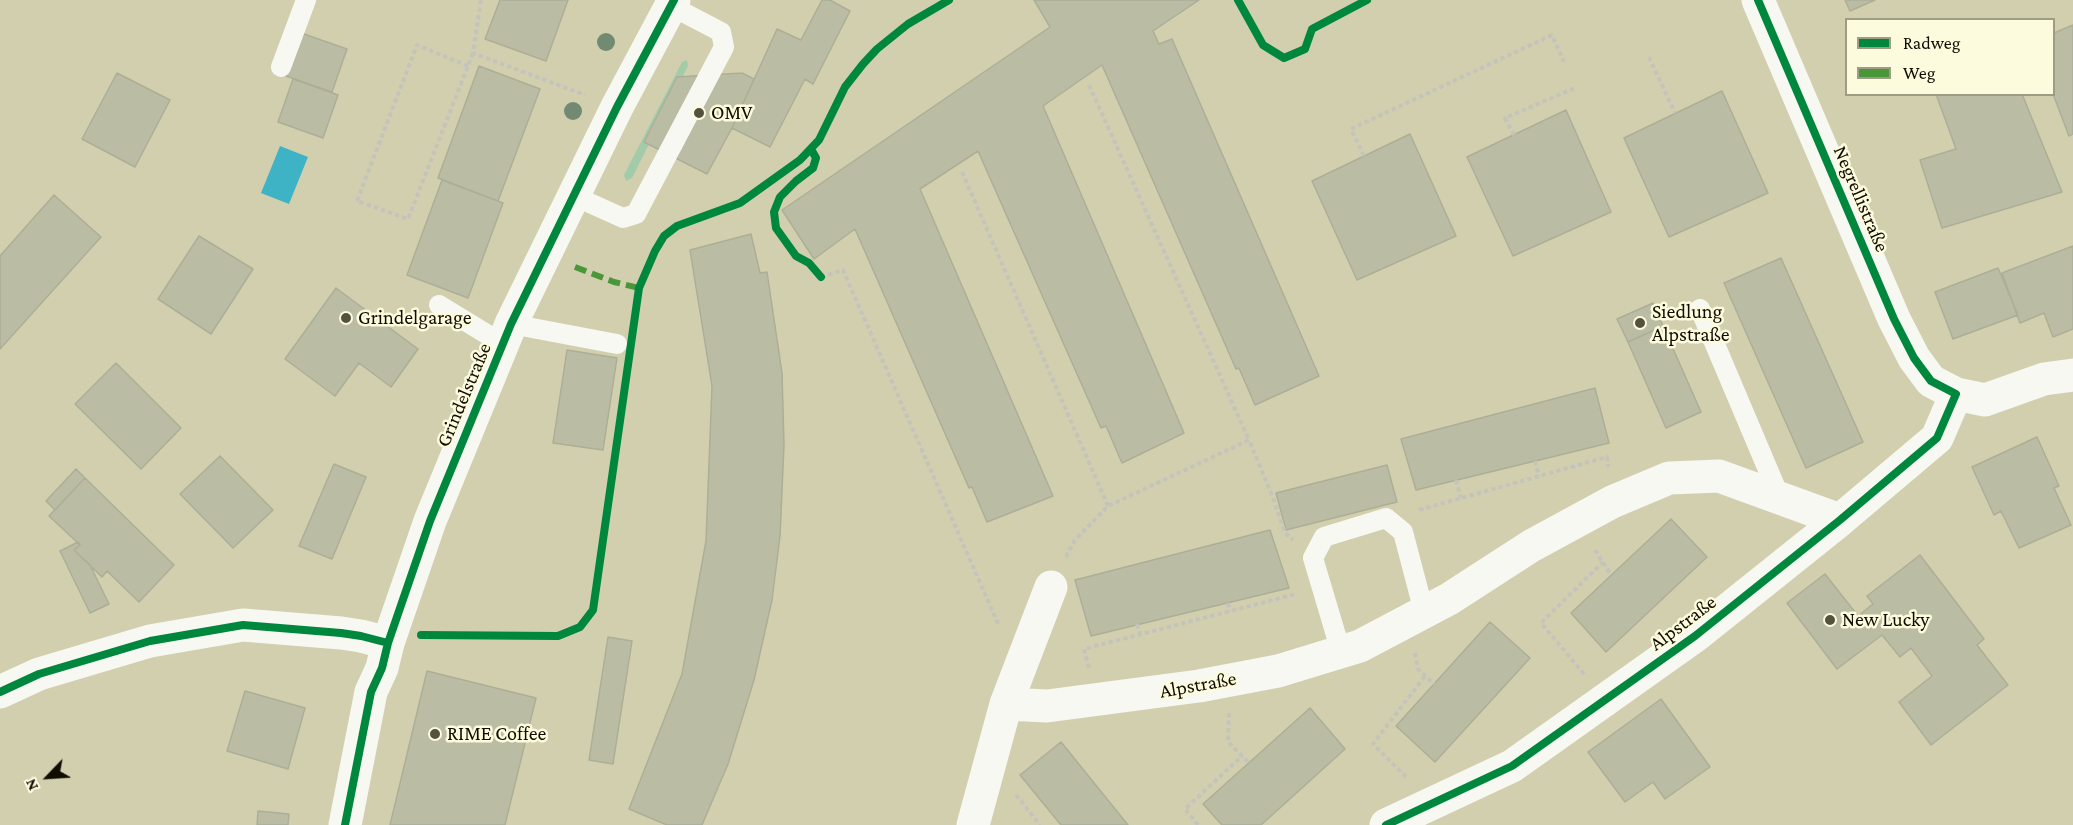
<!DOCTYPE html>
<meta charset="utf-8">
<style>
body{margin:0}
#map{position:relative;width:2073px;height:825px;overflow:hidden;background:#d2cfaf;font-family:"Crimson Pro",serif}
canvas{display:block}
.legend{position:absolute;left:1845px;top:18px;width:210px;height:78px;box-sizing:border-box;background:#fdfbde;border:2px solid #9e9c85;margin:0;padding:8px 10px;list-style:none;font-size:18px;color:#100d00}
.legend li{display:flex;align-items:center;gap:12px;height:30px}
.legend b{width:30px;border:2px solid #9e9c85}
.north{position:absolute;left:18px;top:747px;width:60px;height:60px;-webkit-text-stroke:4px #fdfbde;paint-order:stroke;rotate:245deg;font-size:16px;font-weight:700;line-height:24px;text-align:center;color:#100d00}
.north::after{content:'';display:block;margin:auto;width:21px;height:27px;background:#100d00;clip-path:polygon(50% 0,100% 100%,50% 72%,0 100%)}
</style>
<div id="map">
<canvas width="2073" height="825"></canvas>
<ul class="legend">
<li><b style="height:8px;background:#00873e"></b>Radweg</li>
<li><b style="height:8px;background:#4a9739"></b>Weg</li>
</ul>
<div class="north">N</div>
</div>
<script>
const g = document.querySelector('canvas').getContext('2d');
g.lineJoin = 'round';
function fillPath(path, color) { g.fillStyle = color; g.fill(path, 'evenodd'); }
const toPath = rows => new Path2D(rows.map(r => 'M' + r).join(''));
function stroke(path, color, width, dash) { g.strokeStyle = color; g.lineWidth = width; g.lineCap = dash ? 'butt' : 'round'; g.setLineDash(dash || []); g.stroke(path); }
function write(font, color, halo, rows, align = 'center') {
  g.font = font + ' "Crimson Pro",serif'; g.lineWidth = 5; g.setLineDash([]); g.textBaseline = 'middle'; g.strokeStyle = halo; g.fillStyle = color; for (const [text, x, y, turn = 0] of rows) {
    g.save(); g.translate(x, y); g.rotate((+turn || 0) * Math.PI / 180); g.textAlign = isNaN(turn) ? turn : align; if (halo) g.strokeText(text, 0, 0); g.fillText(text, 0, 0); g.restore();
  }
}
fillPath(toPath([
 [687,60,688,66,632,178,626,181,624,175,682,62]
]), '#a1cba9');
fillPath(toPath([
 [280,146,308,157,289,204,261,193]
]), '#3fb3c6');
const building = toPath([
 [500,0,568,0,546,61,485,39,500,0],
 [822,0,830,0,850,11,813,84,805,79,770,147,732,128,777,29,801,40,822,0],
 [1034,0,1199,0,1153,31,1159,44,1172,39,1319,376,1255,405,1239,368,1236,369,1102,65,1043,106,1184,433,1122,463,1106,426,1101,428,978,151,920,189,1053,496,987,522,972,487,969,488,855,229,814,259,782,210,1050,27,1034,0],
 [1845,0,1875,0,1850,11,1845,0],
 [2073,25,2073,134,2069,136,2053,94,2054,33,2073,25],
 [301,33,347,49,332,92,286,76,301,33],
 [479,66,540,89,498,201,438,178,479,66],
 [117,73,170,100,135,167,82,139,117,73],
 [742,73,754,79,732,128,707,174,644,142,677,77,742,73],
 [293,79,338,95,323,138,278,122,293,79],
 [1722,91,1768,193,1669,237,1624,138,1722,91],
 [1936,94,2022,94,2062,192,1942,228,1920,160,1956,149,1936,94],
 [1566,110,1611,212,1513,256,1467,157,1566,110],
 [1410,134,1456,236,1357,280,1312,181,1410,134],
 [442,180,503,203,468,298,407,275,442,180],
 [54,195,101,237,0,349,0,256,54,195],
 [751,234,760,273,767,272,782,373,784,445,780,536,772,600,754,680,728,764,702,825,667,825,629,809,682,674,706,541,712,386,690,250,751,234],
 [199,236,253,269,211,334,158,299,199,236],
 [2073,246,2073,329,2053,337,2044,313,2020,323,2002,273,2073,246],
 [1781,258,1863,442,1806,468,1724,283,1781,258],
 [1998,268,2018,315,1953,339,1935,292,1998,268],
 [336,288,418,349,391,387,359,363,335,396,285,359,336,288],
 [1653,303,1663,326,1628,342,1617,319,1653,303],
 [1663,326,1701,412,1666,428,1628,342,1663,326],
 [567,350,617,358,603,450,553,443,567,350],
 [116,363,181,428,141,469,75,404,116,363],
 [1595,388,1609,443,1416,490,1401,439,1595,388],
 [2037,437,2059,486,2054,488,2071,525,2019,548,2001,511,1994,515,1972,467,2037,437],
 [220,456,273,510,233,548,180,494,220,456],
 [334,464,366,477,332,559,299,546,334,464],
 [1387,465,1397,502,1286,530,1276,493,1387,465],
 [76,469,85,478,55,510,46,501,76,469],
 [85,478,174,565,139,602,107,571,102,577,74,550,80,545,49,516,85,478],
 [1671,519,1707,557,1606,652,1571,613,1671,519],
 [1270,530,1289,588,1091,636,1075,580,1270,530],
 [78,542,80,545,74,550,90,565,109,604,90,613,60,551,78,542],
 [1920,555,1984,639,1977,645,2008,685,1931,745,1899,702,1932,676,1911,648,1900,657,1882,635,1837,669,1787,603,1825,574,1858,616,1873,604,1867,596,1920,555],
 [1490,622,1530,658,1435,762,1396,726,1490,622],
 [608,637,632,641,613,764,589,760,608,637],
 [427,671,536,698,505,825,390,825,427,671],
 [245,691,305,708,288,769,227,751,245,691],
 [1661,699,1710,767,1665,799,1653,782,1625,802,1588,752,1661,699],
 [1310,708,1345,749,1261,825,1222,825,1203,804,1310,708],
 [1061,742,1128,825,1061,825,1020,775,1061,742],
 [258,811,289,814,288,825,257,825,258,811]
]);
fillPath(building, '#bbbca4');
stroke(building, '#acaf96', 1.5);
stroke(toPath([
 [481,0,473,53,585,95],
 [1649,57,1675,113],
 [468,66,417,45,357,201,408,219,468,66,473,53],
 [1089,85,1249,440],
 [1514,135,1505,118,1575,88],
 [1364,156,1351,129,1552,35,1564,62],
 [962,172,1108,506],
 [821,277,843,270,999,626],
 [1535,461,1539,476],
 [1456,480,1461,498],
 [1419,510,1607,457,1608,467],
 [1595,550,1611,575],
 [1066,557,1075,540,1108,506,1249,440,1273,498,1285,533,1293,540],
 [1228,603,1230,611],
 [1137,624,1140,634],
 [1415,653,1418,669,1434,684],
 [1089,668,1084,649,1296,594],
 [1584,674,1541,623,1603,562],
 [1229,713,1228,742,1249,763],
 [1406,777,1373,744,1425,676],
 [1016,795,1040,825],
 [1198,825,1185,809,1242,756]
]), '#c5c4bb', 4, [4.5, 3]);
stroke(toPath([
 [281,67,306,0],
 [574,196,623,218,636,214,724,47,721,32,671,6],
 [439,305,503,344],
 [1700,309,1780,498],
 [511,324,617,344],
 [1341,652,1313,558,1324,537,1386,518,1403,532,1424,612]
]), '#f8f8f3', 20);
stroke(toPath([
 [1758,0,1894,319,1914,358,1931,381,1956,394,1985,400,2044,379,2073,375],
 [0,692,39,674,150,641,243,625,341,633,361,636,388,643],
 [1006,704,1047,706,1199,686,1278,671,1360,646,1449,599,1531,546,1612,502,1669,478,1719,476,1840,520],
 [973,825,1006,704,1051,587],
 [1386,825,1512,766,1695,636,1840,520,1937,438,1956,394]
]), '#f8f8f3', 33);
stroke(toPath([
 [345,825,371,692,382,668,388,643,430,521,511,324,617,107,674,0]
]), '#f8f8f3', 33);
stroke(toPath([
 [575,267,614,282,639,288]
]), '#4a9739', 6, [12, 6]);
stroke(toPath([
 [1238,0,1263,45,1284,58,1305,49,1312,29,1367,0],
 [811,149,816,158,813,168,796,181,780,197,774,212,776,228,796,256,809,263,821,277],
 [421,635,558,636,580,627,593,610,639,288,655,251,664,236,677,226,740,203,800,160,819,140,845,87,863,64,877,49,908,24,949,0],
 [0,692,39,674,150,641,243,625,341,633,361,636,388,643],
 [345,825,371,692,382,668,388,643,430,521,511,324,617,107,674,0],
 [1386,825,1512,766,1695,636,1840,520,1937,438,1956,394,1931,381,1914,358,1894,319,1758,0]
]), '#00873e', 8);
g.fillStyle = '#718a71';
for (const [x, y] of [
 [606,42],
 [573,111]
]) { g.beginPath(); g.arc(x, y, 9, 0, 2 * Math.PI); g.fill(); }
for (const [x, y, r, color] of [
 [699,113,6,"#54513d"],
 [346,318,6,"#54513d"],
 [1640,323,6,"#54513d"],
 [1830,620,6,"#54513d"],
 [435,734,6,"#54513d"]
]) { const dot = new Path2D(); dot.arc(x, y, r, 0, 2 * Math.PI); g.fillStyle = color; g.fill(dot); stroke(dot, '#fdfbde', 2); }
write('20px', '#100d00', '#fdfbde', [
 ["OMV",711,113],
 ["Siedlung",1652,312],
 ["Alpstraße",1652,335],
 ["Grindelgarage",358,318],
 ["New Lucky",1842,620],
 ["RIME Coffee",447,734]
], 'left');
write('20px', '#100d00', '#fdfbde', [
 ["Negrellistraße",1861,199,67],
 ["Grindelstraße",464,395,-67],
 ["Alpstraße",1683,623,-37],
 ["Alpstraße",1198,685,-10]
]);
</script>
